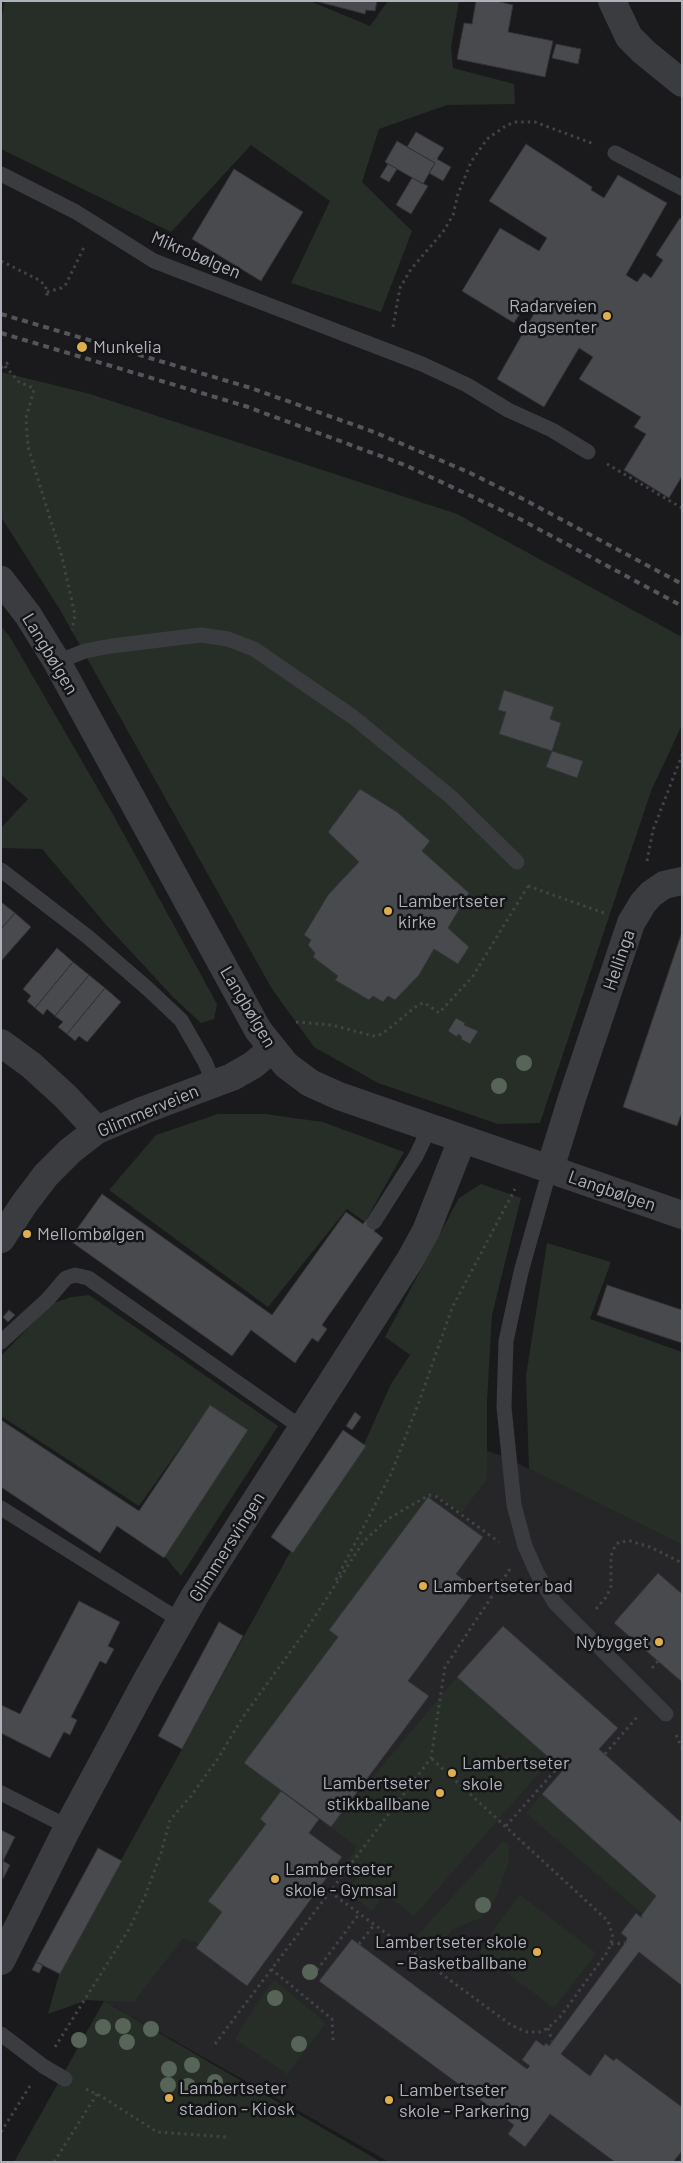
<!DOCTYPE html>
<meta charset="utf-8">
<style>
body{margin:0}
#map{position:relative;width:683px;height:2163px;overflow:hidden;background:#1a1a1c;font-family:Barlow,sans-serif}
canvas{display:block}
.frame{position:absolute;inset:0;border:2px solid #aeb1ba;pointer-events:none}
</style>
<div id="map">
<canvas width="683" height="2163"></canvas>
<div class="frame"></div>
</div>
<script>
const g = document.querySelector('canvas').getContext('2d');
g.lineJoin = 'round';
function fillPath(path, color) { g.fillStyle = color; g.fill(path, 'evenodd'); }
const toPath = rows => new Path2D(rows.map(r => 'M' + r).join(''));
function stroke(path, color, width, dash) { g.strokeStyle = color; g.lineWidth = width; g.lineCap = dash ? 'butt' : 'round'; g.setLineDash(dash || []); g.stroke(path); }
function write(font, color, halo, rows, align = 'center') {
  g.font = font + ' Barlow,sans-serif'; g.lineWidth = 5; g.setLineDash([]); g.textBaseline = 'middle'; g.strokeStyle = halo; g.fillStyle = color; for (const [text, x, y, turn = 0] of rows) {
    g.save(); g.translate(x, y); g.rotate((+turn || 0) * Math.PI / 180); g.textAlign = isNaN(turn) ? turn : align; if (halo) g.strokeText(text, 0, 0); g.fillText(text, 0, 0); g.restore();
  }
}
fillPath(toPath([
 [407,1421,507,1458,682,1545,682,2162,389,2162,104,2001]
]), '#262629');
fillPath(toPath([
 [5,1,310,1,370,26,388,1,459,1,451,47,453,68,514,84,515,104,447,105,379,129,362,182,412,231,381,312,291,283,330,201,251,145,171,232,1,149,1,20],
 [1,372,90,394,457,514,682,637,682,725,651,791,540,1123,498,1124,378,1083,314,1047,272,989,59,608,1,517],
 [1,626,10,637,115,818,217,1004,214,1019,201,1023,174,998,108,927,42,849,1,848,1,828,28,799,1,775],
 [218,1114,265,1114,323,1122,404,1152,365,1222,347,1209,268,1307,109,1190,156,1135],
 [481,1184,521,1198,492,1315,487,1401,487,1479,461,1513,434,1494,333,1628,343,1636,290,1793,209,1900,224,1912,199,1944,183,1938,134,2002,104,2001,381,2162,14,2162,104,2001,87,2000,48,2014,60,1971,293,1547,364,1444,391,1384,410,1355,385,1337,459,1198],
 [547,1243,611,1262,590,1319,682,1352,682,1545,529,1469,526,1376],
 [89,1295,278,1426,181,1576,162,1553,210,1406,139,1506,1,1416,1,1356,51,1304,72,1297],
 [457,1677,551,1759,414,1916,385,1894,372,1911,347,1891,359,1875,344,1865,357,1847,331,1827],
 [542,1794,656,1896,643,1914,526,1813],
 [503,1841,508,1844,509,1861,498,1893,490,1907,480,1918,452,1930,442,1943,436,1945,429,1945,417,1936],
 [520,1895,596,1953,554,2008,478,1951],
 [274,1980,326,2023,287,2074,235,2039,254,2008]
]), '#262e27');
const building = toPath([
 [315,1,377,1,375,11,366,10,365,14,315,1],
 [476,1,496,1,513,5,508,32,553,41,545,77,457,59,464,23,472,24,476,1],
 [556,44,581,49,578,64,552,58,556,44],
 [416,132,444,148,437,159,451,167,443,181,429,173,435,163,407,147,416,132],
 [397,141,435,163,423,184,385,162,397,141],
 [526,144,592,187,591,190,604,198,618,175,667,203,626,275,637,282,644,273,651,278,663,260,656,255,680,218,682,220,682,476,669,498,624,470,646,434,634,427,641,417,579,379,593,357,579,348,544,407,497,379,536,310,526,304,514,323,462,291,500,228,539,251,547,238,489,201,526,144],
 [388,164,397,169,389,182,380,177,388,164],
 [234,169,303,212,261,281,192,239,234,169],
 [412,178,428,186,411,214,396,205,412,178],
 [504,690,554,707,550,719,561,723,552,751,499,734,506,712,498,710,504,690],
 [552,751,583,761,577,778,546,767,552,751],
 [360,789,397,812,430,841,422,851,469,893,448,928,469,947,458,964,434,949,419,975,395,1000,388,996,383,1002,373,996,369,1000,335,980,338,976,313,957,315,953,308,945,311,940,304,935,328,895,359,862,328,832,360,789],
 [1,902,15,913,1,929,1,902],
 [15,913,31,927,1,961,1,929,15,913],
 [682,932,682,1112,677,1126,623,1107,682,932],
 [57,948,73,962,35,1008,27,1001,31,996,23,989,57,948],
 [73,962,89,975,55,1016,47,1009,43,1015,35,1008,73,962],
 [89,975,105,988,67,1034,58,1027,63,1022,55,1016,89,975],
 [105,988,121,1002,87,1042,79,1036,75,1041,67,1034,105,988],
 [456,1018,465,1023,464,1025,478,1031,470,1044,461,1039,462,1037,458,1034,457,1037,448,1031,456,1018],
 [102,1194,272,1315,346,1212,363,1224,367,1219,377,1226,374,1231,383,1238,322,1325,327,1329,318,1342,312,1338,295,1363,251,1330,232,1356,69,1240,102,1194],
 [607,1285,682,1310,682,1343,597,1315,607,1285],
 [9,1310,15,1315,8,1322,3,1317,9,1310],
 [210,1405,248,1430,164,1558,117,1526,100,1553,1,1487,1,1420,139,1511,210,1405],
 [355,1412,361,1417,352,1430,346,1426,355,1412],
 [343,1430,366,1446,293,1553,271,1537,343,1430],
 [428,1497,483,1537,456,1574,476,1589,408,1681,429,1696,331,1827,244,1763,338,1637,329,1630,428,1497],
 [658,1573,682,1594,682,1682,614,1623,658,1573],
 [79,1601,120,1622,108,1646,114,1649,106,1664,100,1661,71,1717,77,1720,70,1735,64,1732,50,1758,1,1733,1,1705,20,1714,79,1601],
 [219,1622,243,1636,182,1749,158,1736,219,1622],
 [503,1626,618,1728,599,1749,682,1823,682,1983,681,1985,639,1952,561,2054,590,2076,605,2054,614,2061,616,2058,682,2107,682,2151,673,2162,615,2162,550,2114,525,2147,508,2134,514,2125,319,1981,352,1939,527,2069,530,2066,522,2060,536,2040,544,2046,546,2043,549,2046,625,1943,627,1938,621,1933,636,1913,642,1918,641,1916,656,1896,542,1794,563,1770,457,1677,503,1626],
 [281,1791,319,1819,309,1833,342,1857,247,1986,196,1948,222,1912,208,1901,266,1824,260,1819,281,1791],
 [1,1830,15,1837,3,1861,10,1865,3,1879,1,1830],
 [98,1848,122,1861,60,1974,36,1962,98,1848],
 [36,1962,43,1965,39,1973,32,1970,36,1962]
]);
fillPath(building, '#494a4e');
stroke(building, '#343438', 1);
stroke(toPath([
 [1,261,37,279,45,285,47,292,47,299],
 [47,292,61,288,66,284,85,245],
 [393,327,400,288,411,269,443,232,453,215,458,194,471,162,487,139,507,125,516,122,535,122,594,144],
 [5,366,19,382,33,388,34,390,26,418,28,447,62,557,75,615,72,630],
 [1,368,10,361],
 [607,464,682,508],
 [647,861,653,830,682,755],
 [528,886,604,913],
 [296,1022,332,1025,373,1036,382,1034,391,1027,419,1004,425,1003,439,1013,473,976,528,886],
 [336,1580,391,1474,419,1402,452,1308,515,1189],
 [596,1609,607,1596,611,1586,611,1556,615,1546,619,1542,630,1541,650,1547,682,1563],
 [652,1668,658,1661],
 [676,1735,682,1748],
 [605,1754,637,1717],
 [506,1826,559,1766],
 [330,1892,511,2025,527,2032,540,2032,548,2028,560,2017,608,1951,613,1937,608,1921,431,1758],
 [359,1944,374,1925],
 [611,1944,625,1943],
 [271,1969,332,2019,333,2040],
 [317,1970,359,1914],
 [548,2028,552,2041],
 [215,2044,431,1758,445,1667,510,1569],
 [55,2047,129,1929,145,1896,161,1853,170,1820,191,1796,219,1757,243,1717,304,1633,364,1541,388,1519,429,1495,437,1497,499,1542],
 [86,2089,101,2096,157,2132,227,2137],
 [1,2132,30,2086],
 [54,2162,97,2094]
]), '#414347', 3, [2.5, 4]);
stroke(toPath([
 [615,153,682,188],
 [1,174,76,212,154,261,422,364,467,385,508,410,552,430,588,452],
 [57,662,85,651,111,646,201,635,228,639,254,649,353,717,451,797,517,862],
 [1,870,88,937,148,989,181,1020,205,1062,214,1084],
 [550,1169,521,1272,506,1341,504,1407,514,1505,525,1546,537,1573,555,1603,666,1714],
 [374,1222,416,1156,429,1129],
 [1,1342,48,1299,66,1278,75,1275,88,1278,302,1428],
 [1,1508,181,1621],
 [1,1793,68,1827],
 [1,2034,43,2066,65,2079]
]), '#3b3c40', 15);
stroke(toPath([
 [612,1,629,37,644,52,682,83],
 [1,1043,31,1065,65,1096,97,1130],
 [550,1169,572,1098,631,923,643,903,651,894,664,885,682,881],
 [1,1239,24,1204,46,1175,70,1151,97,1130,144,1110,232,1077,253,1065,272,1049],
 [1,1961,68,1827,147,1680,194,1597,410,1260,426,1231,462,1140]
]), '#3b3c40', 28);
stroke(toPath([
 [1,580,28,615,57,662,258,1030,286,1065,310,1083,339,1096,682,1215]
]), '#3b3c40', 28);
stroke(toPath([
 [1,314,251,388,374,432,468,472,525,500,682,584],
 [1,333,245,406,405,465,518,518,682,606]
]), '#55565b', 4, [6, 5]);
g.fillStyle = '#566558';
for (const [x, y] of [
 [524,1063],
 [499,1086],
 [483,1905],
 [310,1972],
 [275,1998],
 [123,2026],
 [103,2027],
 [151,2029],
 [79,2040],
 [127,2042],
 [299,2044],
 [192,2065],
 [169,2069],
 [215,2082],
 [168,2085],
 [188,2086]
]) { g.beginPath(); g.arc(x, y, 8, 0, 2 * Math.PI); g.fill(); }
for (const [x, y, r, color] of [
 [607,316,5,"#dfaf4f"],
 [82,347,6,"#dfaf4f"],
 [388,911,5,"#dfaf4f"],
 [27,1234,5,"#dfaf4f"],
 [423,1586,5,"#dfaf4f"],
 [659,1642,5,"#dfaf4f"],
 [452,1773,5,"#dfaf4f"],
 [440,1793,5,"#dfaf4f"],
 [275,1879,5,"#dfaf4f"],
 [537,1952,5,"#dfaf4f"],
 [169,2098,5,"#dfaf4f"],
 [389,2100,5,"#dfaf4f"]
]) { const dot = new Path2D(); dot.arc(x, y, r, 0, 2 * Math.PI); g.fillStyle = color; g.fill(dot); stroke(dot, '#151517', 2); }
write('18px', '#aeb1ba', '#151517', [
 ["Mikrobølgen",196,255,23],
 ["Langbølgen",50,654,59],
 ["Hellinga",619,960,-71],
 ["Langbølgen",248,1007,59],
 ["Glimmerveien",148,1111,-23],
 ["Langbølgen",612,1191,19],
 ["Glimmersvingen",227,1547,-58]
]);
write('18px', '#aeb1ba', '#151517', [
 ["Radarveien",597,306,"right"],
 ["dagsenter",597,327,"right"],
 ["Munkelia",93,347],
 ["Lambertseter",398,901],
 ["kirke",398,922],
 ["Mellombølgen",37,1234],
 ["Lambertseter bad",433,1586],
 ["Nybygget",649,1642,"right"],
 ["Lambertseter",462,1763],
 ["skole",462,1784],
 ["Lambertseter",430,1783,"right"],
 ["stikkballbane",430,1804,"right"],
 ["Lambertseter",285,1869],
 ["skole - Gymsal",285,1890],
 ["Lambertseter skole",527,1942,"right"],
 ["- Basketballbane",527,1963,"right"],
 ["Lambertseter",179,2088],
 ["stadion - Kiosk",179,2109],
 ["Lambertseter",399,2090],
 ["skole - Parkering",399,2111]
], 'left');
</script>
